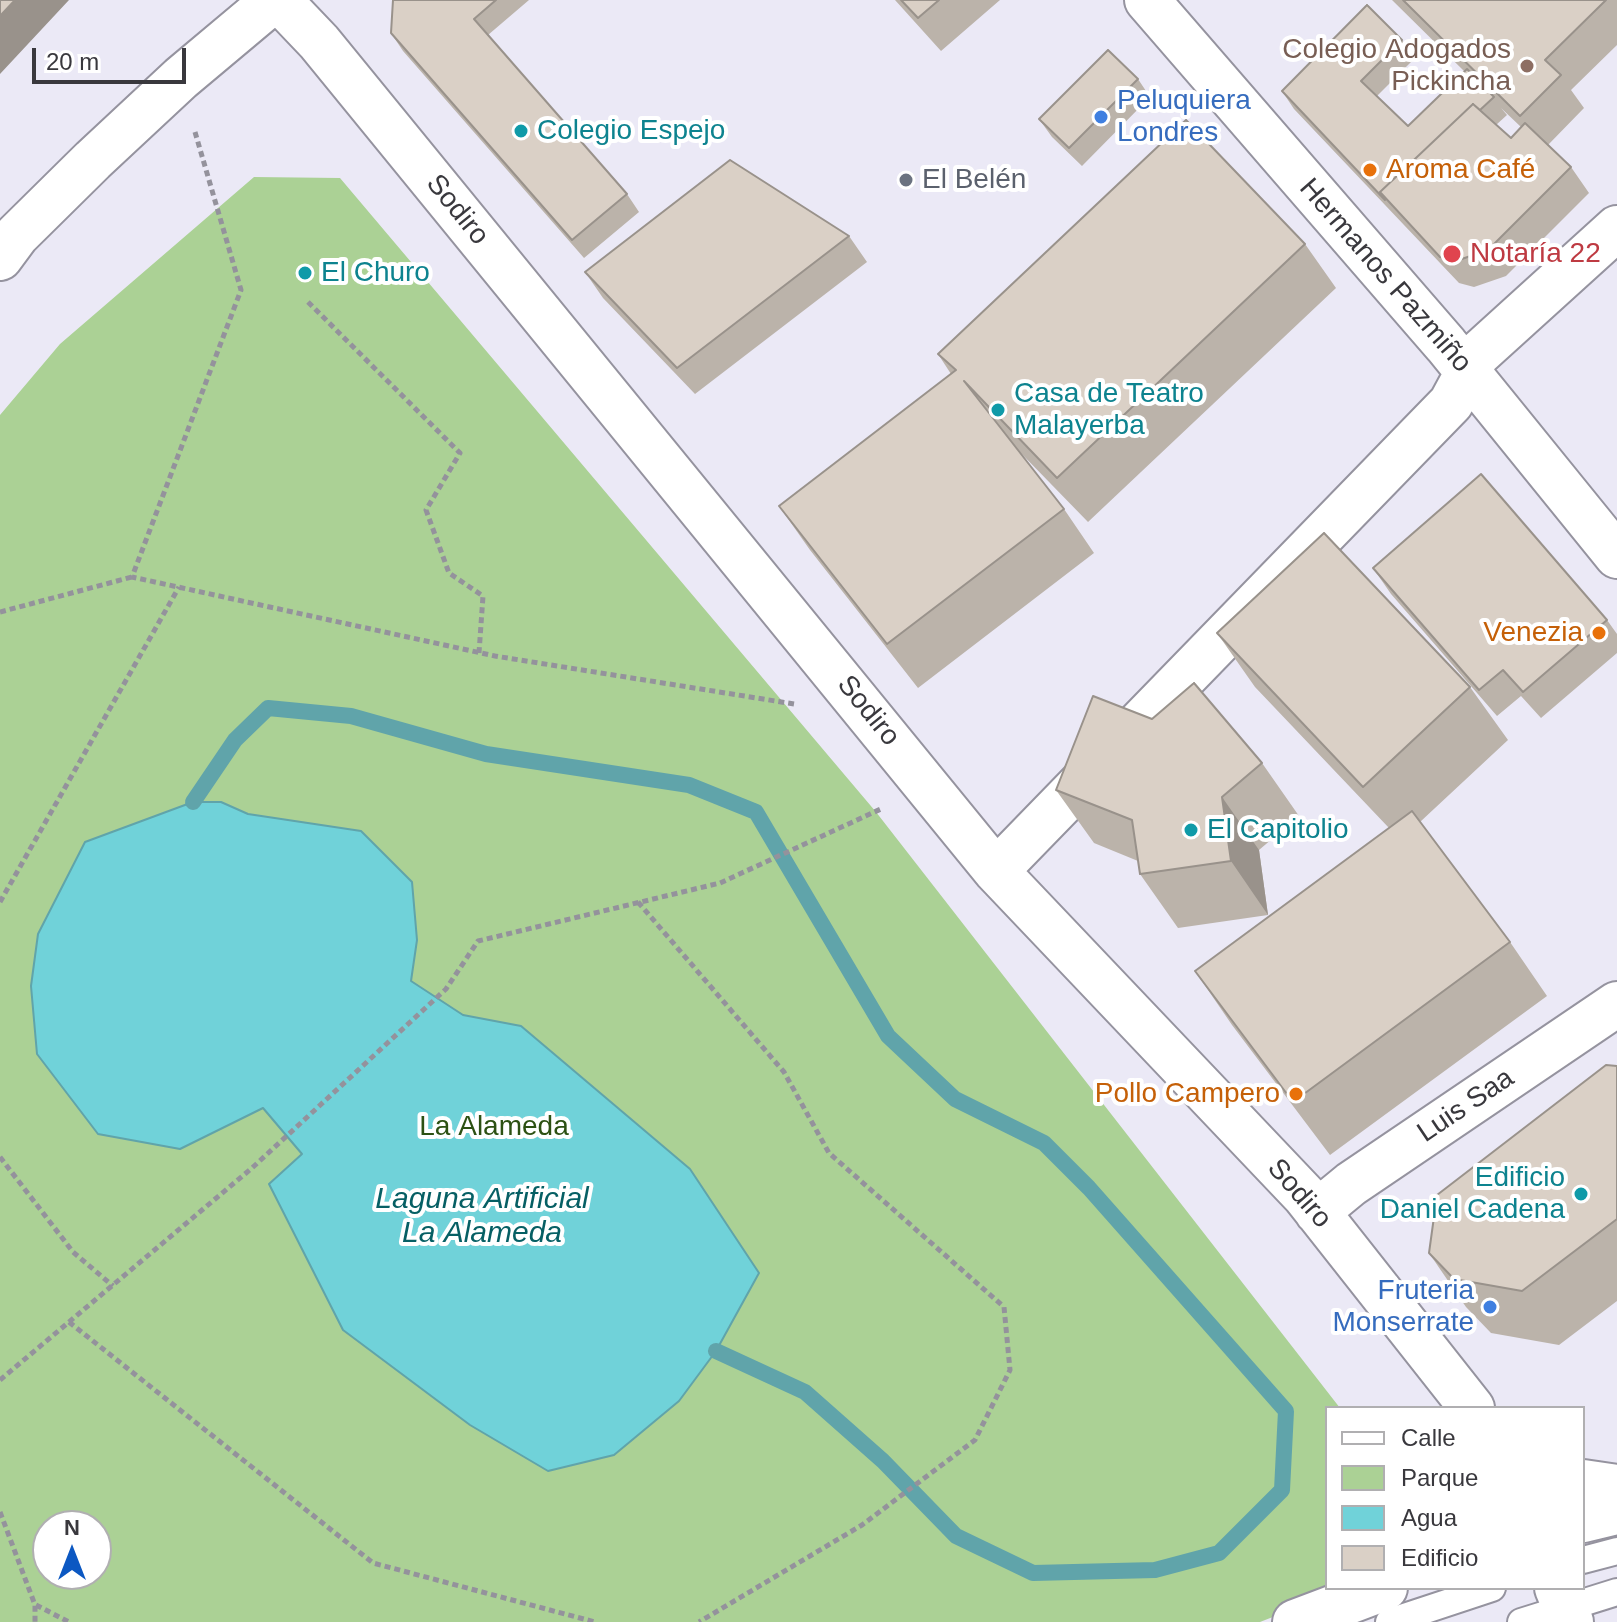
<!DOCTYPE html>
<meta charset="utf-8">
<style>
body{margin:0}
#map{position:relative;width:1617px;height:1622px;overflow:hidden;background:#ebe9f6;font-family:Arial,sans-serif}
canvas{display:block}
.legend{position:absolute;left:1325px;top:1406px;width:260px;height:184px;box-sizing:border-box;background:#fff;border:2px solid #b0afb1;margin:0;padding:10px 14px;list-style:none;font-size:24px;color:#39383d}
.legend li{display:flex;align-items:center;gap:16px;height:40px}
.legend b{width:40px;border:2px solid #b0afb1}
.north{position:absolute;left:32px;top:1510px;width:80px;height:80px;box-sizing:border-box;background:#fff;border:2px solid #b0afb1;border-radius:50%;rotate:0deg;font-size:22px;font-weight:700;line-height:32px;text-align:center;color:#39383d}
.north::after{content:'';display:block;margin:auto;width:28px;height:36px;background:#0c58c2;clip-path:polygon(50% 0,100% 100%,50% 72%,0 100%)}
.scale{position:absolute;left:32px;top:48px;width:154px;height:36px;box-sizing:border-box;border:4px solid #39383d;border-top:0;padding-left:10px;font-size:24px;line-height:28px;white-space:nowrap;color:#39383d;-webkit-text-stroke:6px #fff;paint-order:stroke}
</style>
<div id="map">
<canvas width="1617" height="1622"></canvas>
<ul class="legend">
<li><b style="height:10px;background:#fff"></b>Calle</li>
<li><b style="height:22px;background:#abd195"></b>Parque</li>
<li><b style="height:22px;background:#70d2d9"></b>Agua</li>
<li><b style="height:22px;background:#dad0c6"></b>Edificio</li>
</ul>
<div class="north">N</div>
<div class="scale">20 m</div>
</div>
<script>
const g = document.querySelector('canvas').getContext('2d');
g.lineJoin = 'round';
function fillPath(path, color) { g.fillStyle = color; g.fill(path, 'evenodd'); }
const toPath = rows => new Path2D(rows.map(r => 'M' + r).join(''));
function stroke(path, color, width, dash) { g.strokeStyle = color; g.lineWidth = width; g.lineCap = dash ? 'butt' : 'round'; g.setLineDash(dash || []); g.stroke(path); }
function write(font, color, halo, rows, align = 'center') {
  g.font = font + ' Arial,sans-serif'; g.lineWidth = 8; g.setLineDash([]); g.textBaseline = 'middle'; g.strokeStyle = halo; g.fillStyle = color; for (const [text, x, y, turn = 0] of rows) {
    g.save(); g.translate(x, y); g.rotate((+turn || 0) * Math.PI / 180); g.textAlign = isNaN(turn) ? turn : align; if (halo) g.strokeText(text, 0, 0); g.fillText(text, 0, 0); g.restore();
  }
}
fillPath(toPath([
 [254,177,340,178,876,812,1340,1408,1327,1408,1327,1588,1334,1593,1260,1622,0,1622,0,415,60,344],
 [48,1526,96,1526,96,1574,48,1574]
]), '#abd195');
const water = toPath([
 [193,802,221,802,248,814,361,831,412,882,417,940,411,981,463,1015,521,1026,690,1169,759,1273,716,1351,679,1401,614,1455,548,1471,470,1425,343,1330,269,1184,302,1154,263,1108,180,1149,98,1134,37,1054,31,986,38,934,85,842,193,802]
]);
fillPath(water, '#70d2d9');
stroke(water, '#60a4aa', 2);
stroke(toPath([
 [193,802,235,740,268,708,351,716,486,754,689,785,756,812,888,1036,955,1099,1044,1143,1089,1188,1286,1411,1282,1490,1219,1553,1155,1570,1033,1573,956,1536,883,1461,805,1392,716,1351]
]), '#60a4aa', 16);
const service = toPath([
 [1583,1560,1617,1551],
 [1389,1622,1492,1588],
 [1521,1622,1617,1592]
]);
const minor = toPath([
 [279,0,319,42,996,871,1304,1195,1472,1408],
 [1147,0,1446,345,1617,556],
 [996,871,1451,403,1477,355,1617,228],
 [1317,1212,1351,1184,1617,1004],
 [1557,1588,1571,1622]
]);
const secondary = toPath([
 [1583,1482,1617,1487],
 [1583,1520,1617,1512],
 [1295,1622,1385,1588]
]);
const primary = toPath([
 [0,258,17,235,93,160,181,78,274,0]
]);
stroke(service, '#95939f', 30);
stroke(minor, '#95939f', 48);
stroke(secondary, '#95939f', 48);
stroke(primary, '#95939f', 48);
stroke(toPath([
 [195,132,241,290,132,577,495,656,794,704],
 [308,302,460,453,426,510,449,573,483,596,479,653],
 [0,612,132,577],
 [0,902,179,587],
 [638,902,784,1072,829,1153,1004,1307,1010,1370,975,1440,862,1525,699,1622],
 [0,1157,73,1252,113,1286],
 [69,1322,373,1563,595,1622],
 [0,1380,252,1168,446,989,478,941,720,883,883,808],
 [0,1512,35,1605,35,1622],
 [36,1605,69,1622]
]), '#94929c', 5, [6, 4]);
stroke(service, '#fff', 26);
stroke(minor, '#fff', 44);
stroke(secondary, '#fff', 44);
stroke(primary, '#fff', 44);
fillPath(toPath([
 [393,0,529,0,488,35,627,194,639,212,584,258,403,51,391,33],
 [895,0,1000,0,941,51],
 [1392,0,1617,0,1617,45,1571,90,1584,108,1548,145,1571,167,1589,193,1506,276,1474,287,1459,283,1294,109,1282,91,1402,40,1415,58,1377,96,1408,126,1464,71],
 [1501,108,1521,127,1511,138,1496,125,1507,115],
 [1138,79,1150,97,1082,166,1052,137,1039,119],
 [849,236,867,262,695,394,603,298,585,272],
 [1305,244,1336,288,1088,522,1013,445,1064,509,1094,553,918,688,810,550,779,506,951,374,938,354],
 [1373,568,1607,620,1617,634,1617,653,1541,718,1521,696,1497,716,1391,594],
 [1217,633,1470,687,1508,740,1420,822,1510,942,1547,996,1330,1155,1232,1025,1195,971,1389,828,1255,687],
 [1262,763,1299,816,1259,850,1268,915,1178,928,1140,874,1138,861,1094,843,1056,790],
 [1617,1066,1617,1301,1559,1345,1491,1333,1466,1307,1429,1253]
]), '#bbb3aa');
fillPath(toPath([
 [15,0,69,0,0,74,0,16],
 [1222,797,1259,850,1268,915,1231,861]
]), '#99928b');
const building = toPath([
 [0,0,15,0,0,16,0,0],
 [393,0,496,0,474,19,627,194,572,240,391,33,393,0],
 [901,0,939,0,918,18,901,0],
 [1403,0,1606,0,1545,60,1561,75,1520,116,1403,0],
 [1367,5,1402,40,1361,81,1408,126,1467,69,1494,97,1480,110,1473,104,1380,192,1385,200,1282,91,1367,5],
 [1108,50,1138,79,1069,148,1039,119,1108,50],
 [1473,104,1511,138,1525,123,1571,167,1488,250,1456,261,1440,257,1380,192,1473,104],
 [1186,120,1305,244,1057,478,964,381,1064,509,887,644,779,506,956,370,938,354,1186,120],
 [730,160,849,236,677,368,585,272,730,160],
 [1481,474,1607,620,1523,692,1503,670,1479,690,1373,568,1481,474],
 [1324,533,1470,687,1363,787,1217,633,1324,533],
 [1194,683,1262,763,1222,797,1231,861,1140,874,1132,820,1056,790,1093,696,1152,719,1194,683],
 [1412,811,1510,942,1293,1102,1195,971,1412,811],
 [1606,1065,1617,1066,1617,1219,1522,1291,1454,1279,1429,1253,1437,1195,1606,1065]
]);
fillPath(building, '#dad0c6');
stroke(building, '#99928b', 2);
for (const [x, y, r, color] of [
 [1527,66,8,"#8d6e63"],
 [1101,117,8,"#3f7fe0"],
 [521,131,8,"#0f9aa8"],
 [1370,170,8,"#e8710a"],
 [906,180,8,"#6b7280"],
 [1452,254,10,"#e0444e"],
 [305,273,8,"#0f9aa8"],
 [998,410,8,"#0f9aa8"],
 [1599,633,8,"#e8710a"],
 [1191,830,8,"#0f9aa8"],
 [1296,1094,8,"#e8710a"],
 [1581,1194,8,"#0f9aa8"],
 [1490,1307,8,"#3f7fe0"]
]) { const dot = new Path2D(); dot.arc(x, y, r, 0, 2 * Math.PI); g.fillStyle = color; g.fill(dot); stroke(dot, '#fff', 3); }
write('28px', '#785e54', '#fff', [
 ["Colegio Adogados",1511,50],
 ["Pickincha",1511,82]
], 'right');
write('28px', '#366cbe', '#fff', [
 ["Peluquiera",1117,101],
 ["Londres",1117,133],
 ["Fruteria",1474,1291,"right"],
 ["Monserrate",1474,1323,"right"]
], 'left');
write('28px', '#0d838f', '#fff', [
 ["Colegio Espejo",537,131],
 ["El Churo",321,273],
 ["Casa de Teatro",1014,394],
 ["Malayerba",1014,426],
 ["El Capitolio",1207,830],
 ["Edificio",1565,1178,"right"],
 ["Daniel Cadena",1565,1210,"right"]
], 'left');
write('28px', '#c56008', '#fff', [
 ["Aroma Café",1386,170,"left"],
 ["Venezia",1583,633],
 ["Pollo Campero",1280,1094]
], 'right');
write('28px', '#5b616d', '#fff', [
 ["El Belén",922,180]
], 'left');
write('28px', '#39383d', '#fff', [
 ["Sodiro",457,210,51],
 ["Hermanos Pazmiño",1385,276,49],
 ["Sodiro",868,711,51],
 ["Luis Saa",1466,1106,-34],
 ["Sodiro",1299,1194,49]
]);
write('28px', '#be3a42', '#fff', [
 ["Notaría 22",1470,254]
], 'left');
write('28px', '#2d5113', '#fff', [
 ["La Alameda",494,1127]
]);
write('italic 30px', '#065f64', '#fff', [
 ["Laguna Artificial",482,1200],
 ["La Alameda",482,1234]
]);
</script>
